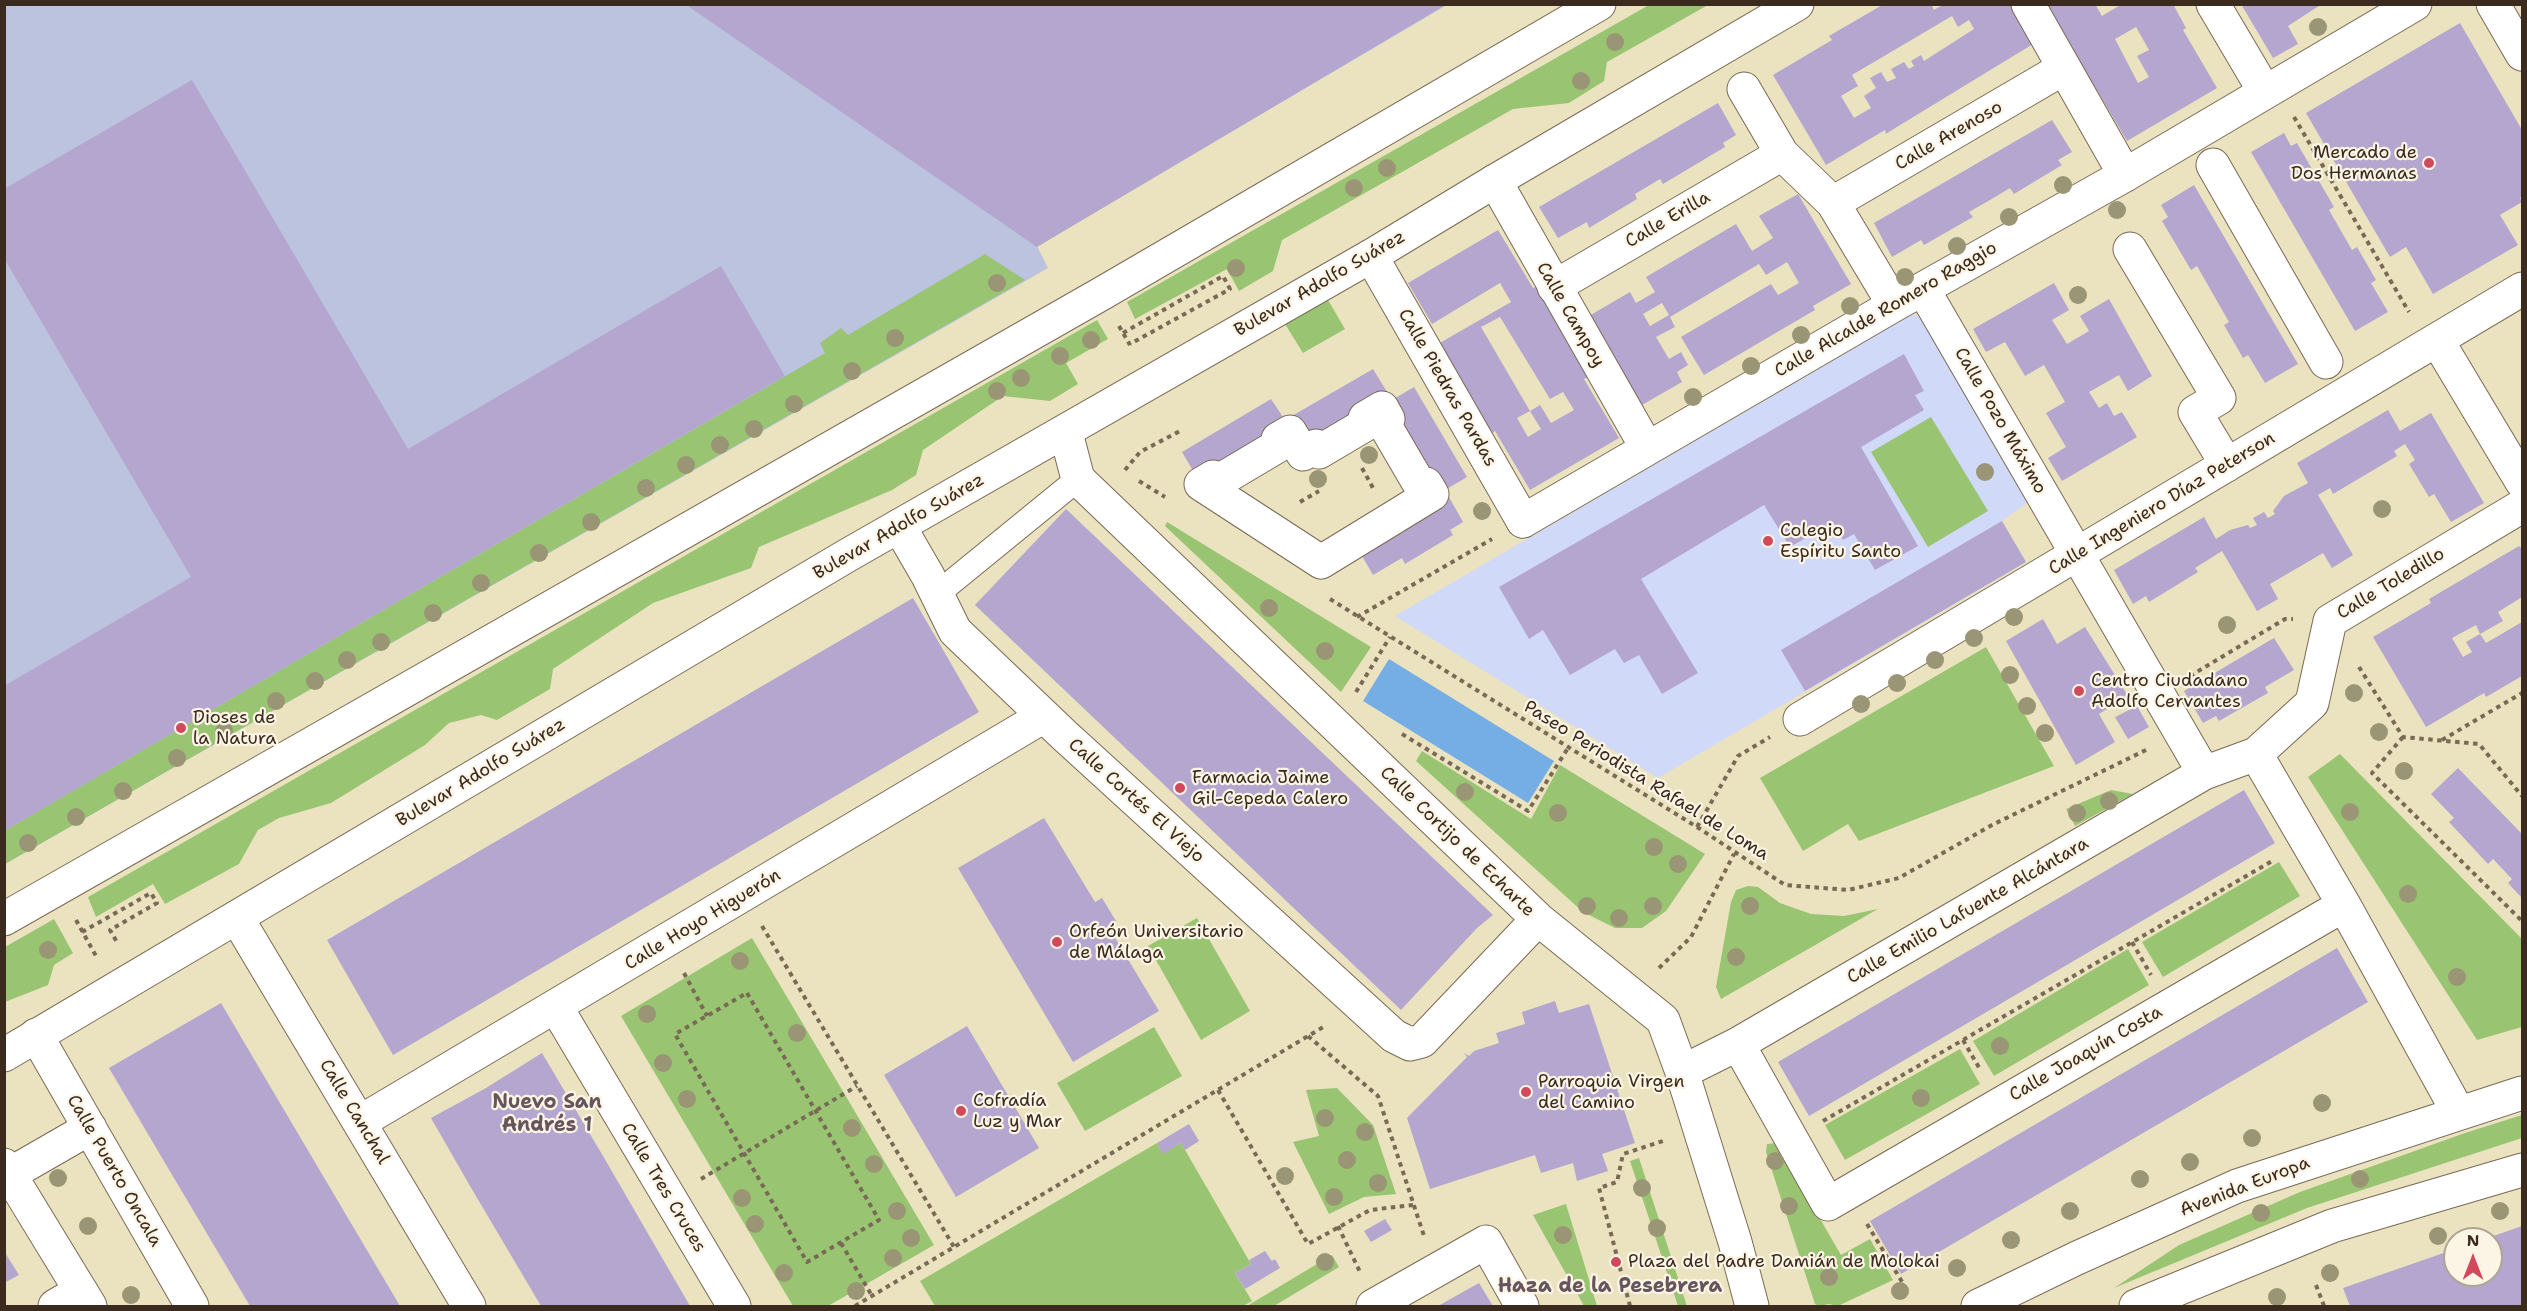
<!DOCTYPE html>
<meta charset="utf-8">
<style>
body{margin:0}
#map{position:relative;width:2527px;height:1311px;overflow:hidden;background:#ebe2bf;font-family:"Shantell Sans",sans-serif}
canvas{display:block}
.frame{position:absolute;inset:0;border:6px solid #3b2a1e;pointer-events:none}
.north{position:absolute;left:2443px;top:1227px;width:60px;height:60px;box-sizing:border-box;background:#fcf5e5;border:2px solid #afa495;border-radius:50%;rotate:0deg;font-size:16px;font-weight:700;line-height:24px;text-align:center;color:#3b2a1e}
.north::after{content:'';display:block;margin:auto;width:21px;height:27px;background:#d1495b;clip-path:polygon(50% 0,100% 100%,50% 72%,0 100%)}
</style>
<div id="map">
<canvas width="2527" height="1311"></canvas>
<div class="frame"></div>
<div class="north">N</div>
</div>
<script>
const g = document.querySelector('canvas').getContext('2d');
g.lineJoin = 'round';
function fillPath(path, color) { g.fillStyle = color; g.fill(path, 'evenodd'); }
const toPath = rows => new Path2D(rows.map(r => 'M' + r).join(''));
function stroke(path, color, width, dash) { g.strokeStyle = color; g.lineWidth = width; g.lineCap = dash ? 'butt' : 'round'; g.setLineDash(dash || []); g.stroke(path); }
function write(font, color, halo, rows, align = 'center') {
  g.font = font + ' "Shantell Sans",sans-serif'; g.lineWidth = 4.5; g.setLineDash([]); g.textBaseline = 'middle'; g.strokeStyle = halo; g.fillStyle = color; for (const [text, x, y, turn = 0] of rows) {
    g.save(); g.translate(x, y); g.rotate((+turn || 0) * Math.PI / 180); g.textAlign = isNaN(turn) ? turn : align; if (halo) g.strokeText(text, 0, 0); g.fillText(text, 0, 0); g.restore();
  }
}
fillPath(toPath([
 [1911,315,1917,315,1921,319,2028,502,2002,521,2026,562,1658,778,1395,616]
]), '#d1d9f9');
fillPath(toPath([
 [4,5,1447,5,1037,246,1048,268,5,864]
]), '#bbc3de');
fillPath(toPath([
 [1649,5,1708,5,1607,62,1604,81,1569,103,1513,109,1282,240,1273,271,1239,291,1227,269,1135,319,1127,302],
 [985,254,1025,280,5,864,4,831,825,353,820,343,841,328,848,335],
 [1328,300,1345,329,1303,353,1285,324],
 [1097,320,1108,339,1066,363,1078,384,1050,401,1003,396,923,450,916,475,892,490,759,547,751,568,653,603,553,669,550,689,497,720,481,715,449,723,425,745,331,803,279,818,258,830,239,864,165,904,153,884,96,917,88,897],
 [1931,417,1988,511,1928,547,1871,452],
 [1167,522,1371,647,1341,692,1165,526],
 [1986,647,2054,766,1859,841,1848,824,1803,851,1760,778],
 [1422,751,1531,819,1560,765,1705,854,1666,911,1642,928,1615,928,1583,912,1416,761],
 [2340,754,2522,939,2522,1027,2477,1040,2308,777],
 [2111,790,2133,794,2075,826,2066,809],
 [2279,862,2300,896,2163,977,2142,942],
 [1748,886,1758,887,1780,903,1811,914,1844,916,1878,909,1721,999,1716,987,1731,902,1736,890],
 [1197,918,1250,1011,1201,1040,1148,946],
 [54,919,73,953,54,965,48,985,5,1002,5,947],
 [752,938,934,1245,828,1306,793,1306,621,1016],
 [2128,949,2149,985,1994,1076,1973,1041],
 [1154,1027,1182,1076,1085,1131,1057,1083],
 [1960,1049,1980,1084,1845,1160,1825,1125],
 [1337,1088,1373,1125,1396,1194,1364,1197,1329,1214,1293,1142,1319,1136,1306,1090],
 [2522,1115,2522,1138,2307,1208,2114,1288,2179,1245,2300,1192,2465,1133],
 [1157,1143,1163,1153,1181,1143,1251,1264,1235,1273,1252,1301,1243,1306,935,1306,920,1281],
 [1776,1143,1841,1255,1870,1239,1893,1280,1838,1306,1829,1304,1819,1306,1815,1304,1766,1152,1767,1144],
 [1639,1158,1687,1306,1678,1306,1630,1161],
 [1566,1204,1597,1306,1584,1306,1533,1215],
 [1332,1255,1339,1267,1274,1306,1247,1306]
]), '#99c573');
fillPath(toPath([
 [1389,659,1554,761,1528,803,1363,701]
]), '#75aee5');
fillPath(toPath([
 [685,4,1447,4,1037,247],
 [1884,4,1931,4,1934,10,1944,4,2011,4,2033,44,1892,130,1886,134,1885,130,1826,165,1773,75,1832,40,1829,36],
 [1952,16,1958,27,1969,20,1974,29,1924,61,1921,55,1911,61,1914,66,1909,69,1904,62,1891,69,1896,78,1887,82,1881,72,1870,78,1876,88,1864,96,1871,108,1854,118,1841,96,1858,86,1852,75],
 [2041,4,2095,4,2102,16,2122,4,2173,4,2186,28,2183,30,2217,88,2127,141,2092,82,2089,85],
 [2136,27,2149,50,2137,56,2149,77,2138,83,2115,39],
 [2241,4,2322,4,2288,26,2298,44,2273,58],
 [2460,23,2522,130,2522,196,2520,198,2522,202,2500,215,2518,245,2433,294,2406,247,2390,257,2306,113],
 [192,80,408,449,721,266,785,376,4,831,4,686,191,577,4,258,4,189],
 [1718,103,1736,135,1723,143,1725,147,1663,184,1660,179,1635,194,1637,199,1589,228,1587,222,1558,238,1539,207],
 [2052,120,2072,152,2058,160,2062,165,2014,194,2010,188,1990,200,1969,212,1973,217,1924,245,1921,240,1892,257,1874,223],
 [2284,133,2291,146,2297,143,2334,207,2329,210,2352,250,2357,247,2376,280,2371,283,2388,312,2355,331,2251,152],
 [2194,185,2298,364,2265,383,2248,355,2243,358,2224,325,2229,322,2197,266,2191,270,2162,221,2168,217,2161,205],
 [1798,194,1851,284,1813,306,1815,310,1704,375,1681,337,1771,284,1778,295,1799,283,1787,262,1766,275,1759,264,1670,317,1675,327,1656,337,1669,359,1681,352,1688,365,1677,372,1682,382,1642,405,1589,316,1630,292,1636,303,1655,292,1646,277,1736,224,1752,251,1773,238,1759,216],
 [1662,303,1669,315,1650,326,1643,314],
 [1498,230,1533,288,1536,287,1551,311,1588,377,1584,379,1619,438,1530,490,1495,431,1491,434,1438,344,1511,302,1500,283,1432,324,1408,283],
 [1500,317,1550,399,1563,392,1574,410,1551,423,1540,405,1530,411,1541,429,1528,437,1517,418,1530,411,1481,327],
 [2054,283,2069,310,2052,320,2067,344,2089,331,2080,316,2109,299,2152,376,2128,391,2119,375,2089,392,2099,408,2107,403,2114,416,2122,412,2137,437,2062,481,2048,458,2066,447,2046,413,2065,402,2044,365,2025,376,2005,342,1986,352,1973,329],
 [1904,354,1924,391,1915,395,1924,410,1861,447,1918,546,1875,570,1854,534,1843,540,1833,522,1790,547,1764,505,1641,579,1698,673,1662,694,1639,655,1624,663,1615,649,1570,675,1543,630,1529,639,1499,587],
 [1373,369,1392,400,1414,387,1467,477,1445,490,1463,522,1450,530,1453,535,1405,564,1402,558,1373,575,1354,542,1426,484,1383,422,1201,484,1182,452,1271,399,1285,420],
 [2388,410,2400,431,2431,413,2484,503,2451,522,2434,494,2429,497,2409,464,2415,460,2405,444,2394,451,2397,456,2333,494,2330,488,2318,495,2353,555,2332,568,2323,553,2270,584,2278,599,2257,611,2222,551,2195,568,2198,572,2149,602,2146,596,2133,604,2114,570,2204,517,2216,539,2230,530,2248,525,2250,528,2257,525,2253,518,2264,512,2268,518,2275,514,2273,511,2284,496,2308,483,2297,463],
 [1066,509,1493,915,1477,928,1401,1010,975,605],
 [2002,521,2026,562,1805,691,1781,650],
 [2519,546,2522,549,2522,597,2498,612,2503,621,2480,634,2486,643,2522,622,2522,676,2486,697,2484,693,2426,727,2373,637,2431,603,2429,599],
 [2476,625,2480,634,2466,642,2472,652,2463,657,2452,638],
 [913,598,979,712,393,1055,327,940],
 [2043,619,2057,644,2085,627,2128,696,2099,714,2115,742,2076,765,2006,641],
 [2274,638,2294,670,2265,687,2268,693,2219,721,2216,716,2203,723,2184,691],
 [2137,706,2149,727,2128,739,2115,717],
 [2458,768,2522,834,2522,898,2508,883,2512,879,2493,859,2488,864,2449,822,2454,818,2431,794],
 [2244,790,2275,843,1809,1116,1778,1062],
 [1044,818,1095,902,1102,898,1116,921,1108,926,1159,1011,1073,1062,958,868],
 [2337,948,2368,1002,1901,1274,1870,1221],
 [1555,1001,1559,1013,1589,1004,1635,1143,1602,1154,1608,1171,1577,1181,1573,1163,1541,1173,1535,1155,1430,1189,1407,1118,1467,1057,1464,1053,1469,1056,1474,1051,1499,1043,1496,1033,1525,1024,1522,1012],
 [221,1003,261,1071,400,1306,250,1306,168,1168,109,1068],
 [967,1026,1039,1148,956,1197,884,1075],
 [542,1053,603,1156,690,1306,541,1306,470,1186,431,1118,486,1088],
 [1189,1124,1199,1141,1185,1150,1181,1143,1163,1154,1157,1143],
 [1385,1219,1392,1230,1371,1242,1364,1231],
 [2522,1226,2522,1306,2350,1306,2343,1288,2455,1249,2455,1275,2491,1275,2491,1239,2485,1239],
 [4,1251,19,1275,4,1283],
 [1265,1251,1272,1261,1275,1259,1280,1268,1245,1289,1235,1273,1251,1264,1249,1260],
 [1479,1283,1493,1306,1438,1306,1454,1297]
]), '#b5a6cf');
const service = toPath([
 [937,594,1078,479]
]);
const pedestrian = toPath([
 [2028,4,2125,175],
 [2213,165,2326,362],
 [1495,181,1647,448],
 [1371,256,1523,521],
 [1382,408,1388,419,1383,422,1421,487,1426,484,1432,494,1321,562,1201,484,1213,477,1217,482,1281,444,1278,439,1290,432,1303,454,1316,446,1319,452,1368,423,1365,418,1382,408]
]);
const minor = toPath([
 [2213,4,2265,92],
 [2493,4,2522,54],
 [1744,89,1782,154,1833,203,1894,305],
 [1833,203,2064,68],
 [2130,249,2219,398,2195,412,2227,465],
 [1554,287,1782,154],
 [1923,289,2204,773],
 [2437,340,2522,482],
 [1066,433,1078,479,1538,919,1663,1020,1682,1072,1735,1242,1752,1306],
 [1523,521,1894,305,2125,175,2415,4],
 [899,526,928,576,955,631,1064,735,1394,1036,1410,1044,1422,1041,1538,919],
 [1800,719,2522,289],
 [2256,754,2344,905,2458,1112],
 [237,918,469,1306],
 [556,1007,734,1306],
 [36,1035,192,1306],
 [1738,1044,1828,1204,2344,905],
 [1682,1072,1738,1044,2204,773,2256,754,2312,703,2330,621,2522,506],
 [360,1122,1044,716],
 [4,1165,90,1306],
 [10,1174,90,1128],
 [55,1306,81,1291],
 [1373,1306,1486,1242,1522,1306]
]);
const tertiary = toPath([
 [4,919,1101,294,1599,4],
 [4,1055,848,555,1371,256,1495,181,1797,4]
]);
const secondary = toPath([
 [1978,1306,2077,1258,2237,1186,2522,1093],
 [2136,1306,2332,1226,2522,1170]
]);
stroke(service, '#796a56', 26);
stroke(pedestrian, '#796a56', 35);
stroke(minor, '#796a56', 35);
stroke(tertiary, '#796a56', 35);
stroke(secondary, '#796a56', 35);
stroke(toPath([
 [2294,117,2409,312],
 [1119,326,1130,345],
 [1123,333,1223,276,1230,289,1130,344],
 [1362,468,1373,488],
 [1125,470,1140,452,1180,431],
 [1139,481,1165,497],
 [1300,502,1319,491],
 [1330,599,1697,827,1785,885,1848,890,1899,878,1992,825,2146,750],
 [1357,617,1492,539],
 [2359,667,2403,737,2479,744,2522,796],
 [2190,676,2285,619,2293,619],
 [1356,692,1390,637],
 [1402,734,1528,811,1568,748],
 [2403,737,2372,773,2522,921],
 [2442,740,2522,693],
 [1697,827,1738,756,1770,737],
 [76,920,96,956],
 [762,926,954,1247],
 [82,932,151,893,157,903,110,930,118,944],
 [2132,942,2151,975],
 [1659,968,1691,937,1734,854],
 [684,973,707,1016],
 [747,993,879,1220,807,1262,675,1034,747,993],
 [1308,1036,1378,1096,1424,1236],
 [1963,1040,1981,1071],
 [1218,1090,1308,1244,1370,1210,1413,1205],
 [1823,1121,2274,860],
 [701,1179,857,1086],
 [1867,1224,1904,1285],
 [1338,1226,1360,1272],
 [841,1243,872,1296],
 [2316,1285,2324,1306],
 [855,1306,1325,1026],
 [1630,1306,1599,1188,1617,1182,1623,1154,1666,1140]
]), '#796a56', 4, [4.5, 4.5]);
stroke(service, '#fff', 24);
stroke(pedestrian, '#fff', 33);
stroke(minor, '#fff', 33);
stroke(tertiary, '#fff', 33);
stroke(secondary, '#fff', 33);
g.fillStyle = '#9a9675';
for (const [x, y] of [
 [2318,27],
 [1615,42],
 [1581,81],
 [1387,168],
 [2063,185],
 [1354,188],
 [2117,210],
 [2009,217],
 [1957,246],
 [1236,268],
 [1905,277],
 [997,283],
 [2078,295],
 [1850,306],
 [1801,335],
 [895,338],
 [1091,340],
 [1060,356],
 [1751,366],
 [852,371],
 [1021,378],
 [997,391],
 [1693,397],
 [794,404],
 [754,429],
 [720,445],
 [1369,455],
 [686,465],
 [1985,472],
 [1318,479],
 [646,488],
 [2382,509],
 [1482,511],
 [591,522],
 [539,553],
 [481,583],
 [1269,608],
 [433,613],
 [2014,617],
 [2227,625],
 [1974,638],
 [381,642],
 [1325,651],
 [347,660],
 [1935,660],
 [2010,675],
 [315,681],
 [1897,683],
 [2354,693],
 [276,701],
 [1861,704],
 [2027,706],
 [224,731],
 [2379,732],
 [2045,733],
 [177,758],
 [2404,771],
 [123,791],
 [1465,792],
 [2109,801],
 [2350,812],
 [1558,813],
 [2077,813],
 [76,817],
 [28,843],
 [1654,847],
 [1678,864],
 [2408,894],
 [1587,906],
 [1653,906],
 [1750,906],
 [1619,918],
 [48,950],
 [1736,957],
 [740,961],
 [2457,977],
 [647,1014],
 [797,1033],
 [2000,1046],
 [663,1063],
 [1921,1098],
 [687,1099],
 [2322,1103],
 [1325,1118],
 [852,1128],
 [1365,1132],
 [2252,1138],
 [1347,1160],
 [1775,1161],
 [2190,1162],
 [874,1164],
 [1285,1176],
 [58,1178],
 [2140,1179],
 [2360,1179],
 [1378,1183],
 [1642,1188],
 [1334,1197],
 [742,1198],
 [1789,1206],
 [897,1211],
 [2070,1211],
 [2500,1211],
 [2261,1213],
 [755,1224],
 [88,1226],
 [1657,1228],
 [1563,1235],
 [2438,1236],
 [911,1238],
 [2011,1240],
 [893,1258],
 [1325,1262],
 [1957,1268],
 [784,1273],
 [2330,1273],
 [1829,1277],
 [856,1291],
 [1900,1291],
 [131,1295],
 [2277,1297]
]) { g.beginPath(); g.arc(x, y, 9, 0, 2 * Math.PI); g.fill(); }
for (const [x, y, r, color] of [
 [2429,163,6,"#d1495b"],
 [1768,541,6,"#d1495b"],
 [2079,691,6,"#d1495b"],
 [181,728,6,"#d1495b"],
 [1180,788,6,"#d1495b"],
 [1057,942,6,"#d1495b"],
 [1526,1092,6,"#d1495b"],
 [961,1111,6,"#d1495b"],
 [1616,1262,6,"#d1495b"]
]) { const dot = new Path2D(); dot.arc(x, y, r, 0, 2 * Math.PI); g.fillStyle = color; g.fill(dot); stroke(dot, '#fcf5e5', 2); }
write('18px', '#3b2a1e', '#fcf5e5', [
 ["Calle Arenoso",1949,136,-30],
 ["Calle Erilla",1668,220,-30],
 ["Bulevar Adolfo Suárez",1320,284,-30],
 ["Calle Alcalde Romero Raggio",1886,310,-30],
 ["Calle Campoy",1570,315,60],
 ["Calle Piedras Pardas",1447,388,60],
 ["Calle Pozo Máximo",2000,421,60],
 ["Calle Ingeniero Díaz Peterson",2162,504,-31],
 ["Bulevar Adolfo Suárez",899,527,-30],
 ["Calle Toledillo",2391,584,-31],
 ["Bulevar Adolfo Suárez",481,773,-31],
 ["Paseo Periodista Rafael de Loma",1646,781,32],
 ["Calle Cortés El Viejo",1136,801,42],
 ["Calle Cortijo de Echarte",1457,842,44],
 ["Calle Emilio Lafuente Alcántara",1968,911,-30],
 ["Calle Hoyo Higuerón",703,920,-31],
 ["Calle Joaquín Costa",2086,1054,-30],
 ["Calle Canchal",354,1112,59],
 ["Calle Puerto Oncala",114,1171,60],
 ["Avenida Europa",2245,1187,-21],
 ["Calle Tres Cruces",663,1188,59]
]);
write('18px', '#3b2a1e', '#fcf5e5', [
 ["Mercado de",2417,153,"right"],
 ["Dos Hermanas",2417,174,"right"],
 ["Colegio",1780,531],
 ["Espíritu Santo",1780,552],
 ["Centro Ciudadano",2091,681],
 ["Adolfo Cervantes",2091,702],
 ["Dioses de",193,718],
 ["la Natura",193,739],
 ["Farmacia Jaime",1192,778],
 ["Gil-Cepeda Calero",1192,799],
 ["Orfeón Universitario",1069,932],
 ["de Málaga",1069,953],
 ["Parroquia Virgen",1538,1082],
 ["del Camino",1538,1103],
 ["Cofradía",973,1101],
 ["Luz y Mar",973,1122],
 ["Plaza del Padre Damián de Molokai",1628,1262]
], 'left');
write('bold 20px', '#66555c', '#fcf5e5', [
 ["Nuevo San",547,1103],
 ["Andrés 1",547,1126],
 ["Haza de la Pesebrera",1610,1287]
]);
</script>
